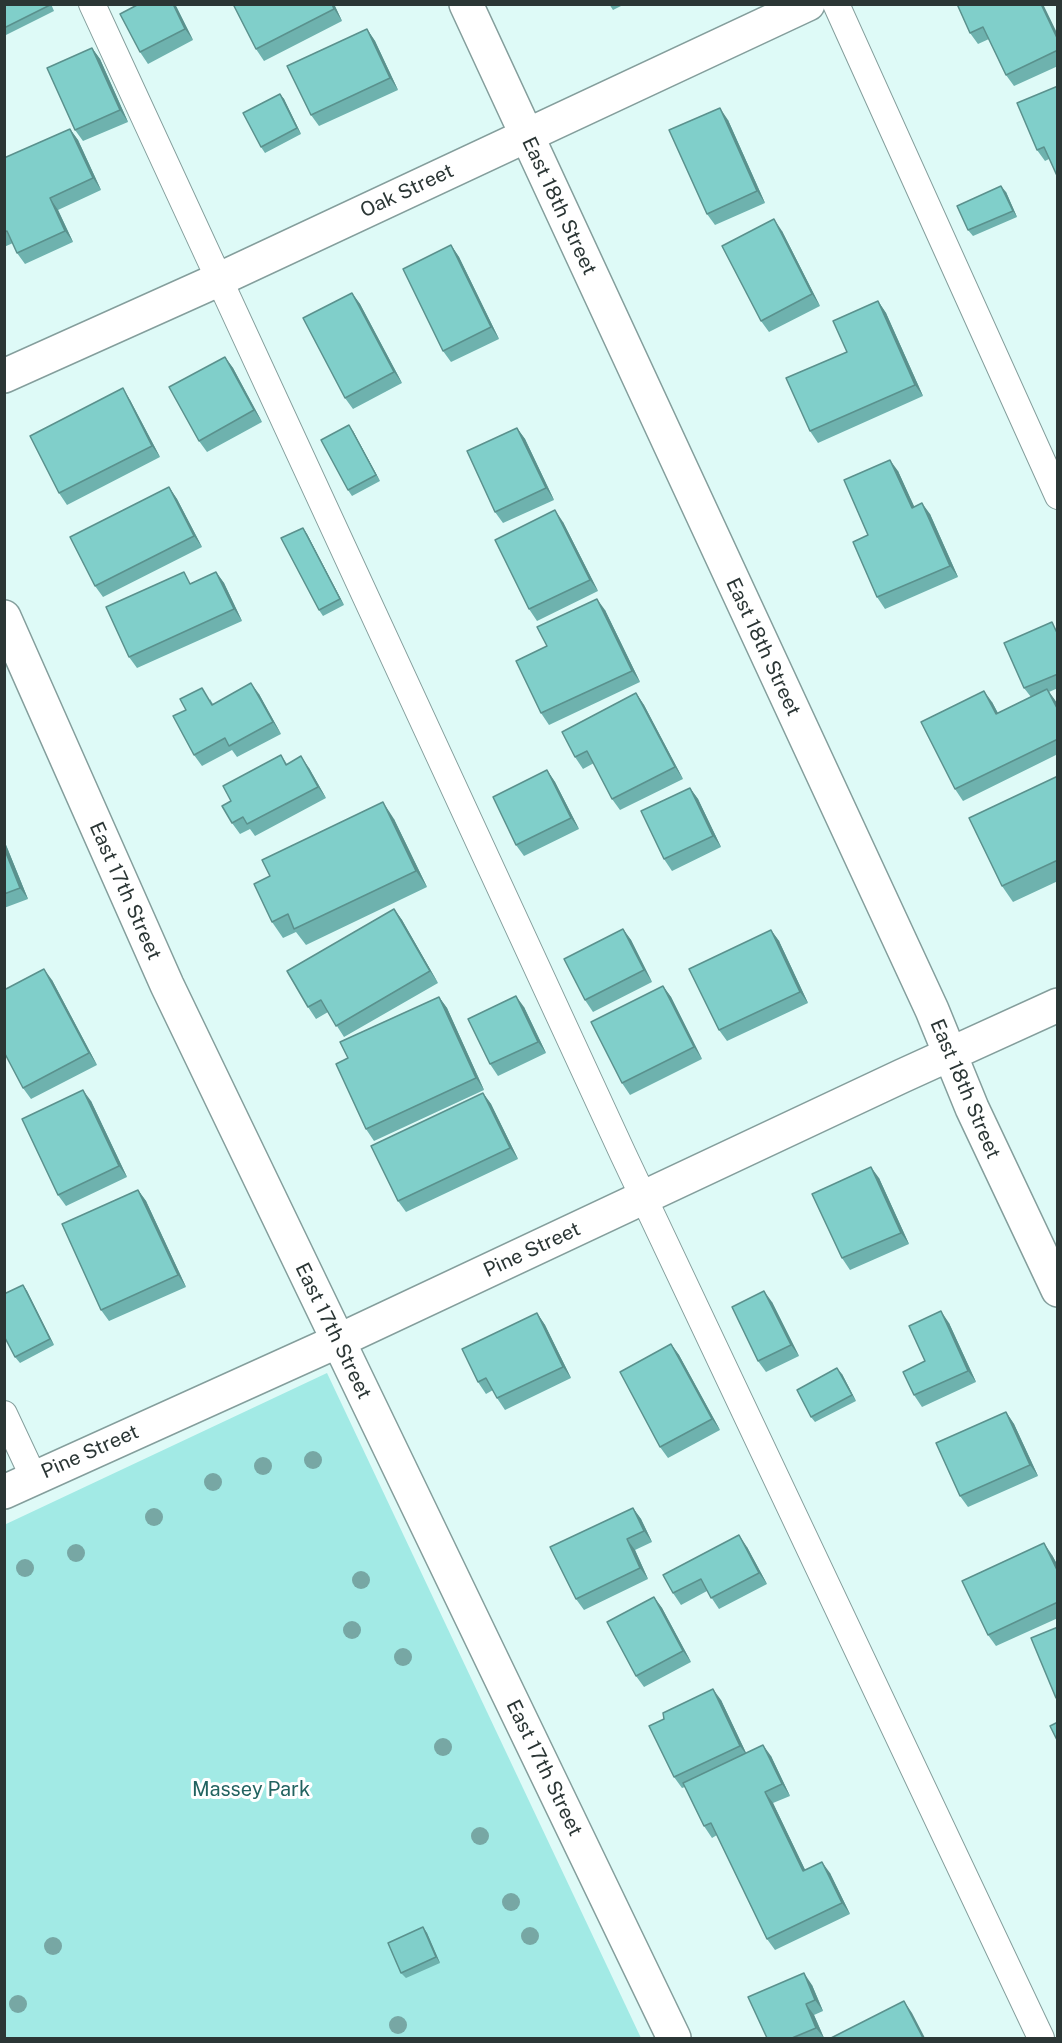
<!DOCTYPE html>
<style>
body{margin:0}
#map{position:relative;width:1062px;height:2043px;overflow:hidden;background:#defaf7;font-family:"Public Sans",sans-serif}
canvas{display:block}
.frame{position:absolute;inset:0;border:6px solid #2b3635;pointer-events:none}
</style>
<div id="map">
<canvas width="1062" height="2043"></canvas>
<div class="frame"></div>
</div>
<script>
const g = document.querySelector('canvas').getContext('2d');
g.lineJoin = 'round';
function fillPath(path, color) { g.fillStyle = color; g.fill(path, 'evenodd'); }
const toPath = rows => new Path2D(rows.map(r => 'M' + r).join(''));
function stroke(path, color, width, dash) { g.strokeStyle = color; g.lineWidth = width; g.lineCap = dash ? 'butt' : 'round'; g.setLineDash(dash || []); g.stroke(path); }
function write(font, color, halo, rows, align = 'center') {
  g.font = font + ' "Public Sans",sans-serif'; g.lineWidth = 6; g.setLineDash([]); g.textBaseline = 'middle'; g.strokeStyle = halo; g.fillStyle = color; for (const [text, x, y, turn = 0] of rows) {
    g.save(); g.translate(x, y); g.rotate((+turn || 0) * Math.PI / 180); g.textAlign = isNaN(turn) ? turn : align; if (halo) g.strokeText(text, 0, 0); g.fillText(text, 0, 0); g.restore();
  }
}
fillPath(toPath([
 [327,1373,641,2038,5,2038,4,1525]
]), '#a2eae5');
const service = toPath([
 [92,4,623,1154,1041,2038],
 [836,4,1058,496],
 [4,1414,34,1478]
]);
const minor = toPath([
 [466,4,932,1010,972,1108,1058,1290],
 [4,376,220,279,808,4],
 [4,617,167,985,674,2038],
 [4,1492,338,1341,902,1076,1058,1005]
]);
stroke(service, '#849e9c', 28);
stroke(minor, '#849e9c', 36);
stroke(service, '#fff', 26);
stroke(minor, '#fff', 33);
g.fillStyle = '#77a7a4';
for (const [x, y] of [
 [313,1460],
 [263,1466],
 [213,1482],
 [154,1517],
 [76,1553],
 [25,1568],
 [361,1580],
 [352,1630],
 [403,1657],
 [443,1747],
 [480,1836],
 [511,1902],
 [530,1936],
 [53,1946],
 [18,2004],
 [398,2025]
]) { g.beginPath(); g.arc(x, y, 9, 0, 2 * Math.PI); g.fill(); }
fillPath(toPath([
 [4,4,51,4,54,11,6,35,4,32],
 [175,4,193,40,148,64,140,52],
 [233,4,334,4,342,21,264,61,256,49],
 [609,4,625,4,613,10],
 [957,4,1058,35,1058,66,1014,86,1006,75,989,39,978,44,970,33],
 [367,29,375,41,398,90,319,126,311,115],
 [92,48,100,59,128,122,83,141,75,130],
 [1058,86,1049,159,1045,161,1037,150],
 [280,94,284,99,301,134,265,153,261,147],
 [728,120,765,203,715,225,707,214],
 [70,129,78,140,101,190,58,210,73,242,25,264,17,253,13,243,4,247,4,158],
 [1006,192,1017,217,973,236,968,230],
 [782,231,820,306,769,332,761,321],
 [451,245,459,257,499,339,451,362,443,351],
 [352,293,360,304,402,383,353,409,345,398],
 [878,301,886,313,923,396,818,443,810,431,847,352],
 [225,357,233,368,262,422,207,452,199,441],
 [130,400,160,457,67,505,59,493],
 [517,428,525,439,554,500,503,523,495,512],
 [353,431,380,481,352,496,348,490],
 [898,471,914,507,930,514,958,577,885,609,877,597,868,535],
 [169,487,177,499,202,547,103,597,95,586],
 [563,522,598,591,537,621,529,609],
 [303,528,307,534,344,605,323,616,319,610],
 [216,572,224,583,242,621,137,668,129,657,192,583],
 [605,610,640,682,549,725,541,713,547,646],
 [1058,630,1058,688,1049,692,1058,705,1058,754,963,801,955,789,992,702,998,713,1031,697,1024,688],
 [636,693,644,705,683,779,620,810,612,799,594,763,583,769,575,757],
 [259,694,281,734,237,757,232,750,202,766,194,755,210,699,213,704],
 [281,755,287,764,309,768,326,798,255,836,250,829,240,834,232,823,231,801],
 [547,770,555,782,579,829,524,856,516,845],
 [1058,776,1058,881,1013,902,1002,886],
 [690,788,698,799,721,847,672,871,664,859],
 [394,819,427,887,306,945,296,932,283,938,272,922],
 [4,840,28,899,4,908],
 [394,909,402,920,438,983,344,1037,328,1012,316,1019,308,1007],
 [623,929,631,940,652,982,593,1012,585,1000],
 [771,930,779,941,808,1003,727,1041,719,1030],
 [52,980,97,1065,31,1099,23,1088],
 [663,986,671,997,702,1059,630,1095,622,1083],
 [439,997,447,1008,484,1090,374,1141,366,1129],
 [524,1007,546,1053,498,1076,490,1064],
 [483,1093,491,1104,518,1159,406,1212,398,1201],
 [91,1101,127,1177,66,1206,58,1195],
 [879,1178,909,1244,850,1270,842,1258],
 [138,1190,146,1201,186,1287,109,1321,101,1310],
 [23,1285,27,1291,54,1345,20,1363,15,1357],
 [772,1302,799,1356,766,1372,758,1361],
 [537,1313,545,1325,571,1378,505,1410,497,1398,493,1390,486,1394,478,1382],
 [949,1323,976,1382,922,1407,914,1395],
 [671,1344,679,1355,720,1430,668,1458,660,1447],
 [842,1374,856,1401,815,1422,811,1417],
 [1006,1412,1014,1424,1038,1476,968,1507,960,1496],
 [633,1508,641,1519,652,1542,635,1550,648,1579,584,1610,576,1599],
 [747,1547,767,1584,719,1609,707,1591,681,1605,673,1593],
 [1052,1555,1058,1566,1058,1618,996,1646,988,1635],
 [654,1597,662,1608,691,1662,644,1687,636,1676],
 [721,1700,746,1753,771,1756,790,1796,773,1803,805,1870,830,1873,850,1914,775,1950,767,1939,717,1835,712,1838,704,1826,685,1787,682,1788,674,1777],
 [423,1927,427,1933,440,1963,406,1978,401,1973],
 [812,1985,823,2011,814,2015,824,2038,767,2038]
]), '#6eb2ae');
fillPath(toPath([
 [173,4,175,4,193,40,185,29],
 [332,4,334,4,342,21,334,9],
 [1041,4,1043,4,1058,35,1058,40],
 [367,29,375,41,398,90,390,78],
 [92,48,100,59,128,122,120,110],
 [280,94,284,99,301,134,297,128],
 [720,108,728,120,765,203,757,191],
 [70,129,78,140,101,190,93,178],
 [1001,186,1006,192,1017,217,1013,211],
 [50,198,58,210,73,242,65,231],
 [774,219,782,231,820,306,812,294],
 [451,245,459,257,499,339,491,327],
 [352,293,360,304,402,383,394,372],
 [878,301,886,313,923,396,915,385],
 [225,357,233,368,262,422,254,410],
 [123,388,130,400,160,457,152,446],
 [349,425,353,431,380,481,376,475],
 [517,428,525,439,554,500,546,488],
 [890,460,898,471,920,519,912,508],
 [169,487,177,499,202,547,194,536],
 [922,503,930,514,958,577,950,566],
 [555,510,563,522,598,591,590,580],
 [303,528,307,534,344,605,340,599],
 [216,572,224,583,242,621,234,609],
 [597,599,605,610,640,682,632,671],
 [251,683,259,694,281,734,273,722],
 [1047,689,1055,700,1058,705,1058,710],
 [984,691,992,702,1004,725,996,714],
 [636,693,644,705,683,779,675,767],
 [301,756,309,768,326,798,318,787],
 [547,770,555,782,579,829,571,818],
 [690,788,698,799,721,847,713,836],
 [383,802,394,819,427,887,416,871],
 [4,840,28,899,20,888,4,848],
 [394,909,402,920,438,983,430,971],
 [623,929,631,940,652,982,644,970],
 [771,930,779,941,808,1003,800,992],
 [44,969,52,980,97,1065,89,1053],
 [663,986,671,997,702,1059,694,1047],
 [516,996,524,1007,546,1053,538,1042],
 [439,997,447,1008,484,1090,476,1078],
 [83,1090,91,1101,127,1177,119,1166],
 [483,1093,491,1104,518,1159,510,1148],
 [871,1167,879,1178,909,1244,901,1233],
 [138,1190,146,1201,186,1287,178,1275],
 [23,1285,27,1291,54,1345,50,1339],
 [764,1291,772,1302,799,1356,791,1345],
 [941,1311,949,1323,976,1382,968,1371],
 [537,1313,545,1325,571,1378,563,1367],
 [671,1344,679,1355,720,1430,712,1419],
 [837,1368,842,1374,856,1401,852,1395],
 [1006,1412,1014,1424,1038,1476,1030,1465],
 [633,1508,641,1519,652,1542,644,1531],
 [739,1535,747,1547,767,1584,759,1573],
 [627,1539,635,1550,648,1579,640,1568],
 [1044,1543,1052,1555,1058,1566,1058,1572],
 [654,1597,662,1608,691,1662,683,1651],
 [713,1689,721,1700,748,1757,740,1746],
 [763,1745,771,1756,790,1796,782,1784],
 [765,1792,773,1803,811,1882,803,1871],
 [822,1862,830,1873,850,1914,842,1903],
 [423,1927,427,1933,440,1963,436,1957],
 [804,1973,812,1985,823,2011,815,2000],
 [904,2001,912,2013,925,2038,923,2038],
 [806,2004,814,2015,824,2038,816,2028]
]), '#5a918d');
const building = toPath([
 [4,4,49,4,50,5,4,28,4,4],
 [139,4,173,4,185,29,140,52,120,14,139,4],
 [233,4,332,4,334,9,256,49,233,4],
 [957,4,1041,4,1058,40,1058,50,1006,75,983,27,970,33,957,4],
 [367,29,390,78,311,115,287,66,367,29],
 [92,48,120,110,75,130,47,68,92,48],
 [1058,86,1058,178,1044,147,1037,150,1017,103,1058,86],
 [280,94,297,128,261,147,243,113,280,94],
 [720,108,757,191,707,214,669,130,720,108],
 [70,129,93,178,50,198,65,231,17,253,7,231,4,232,4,158,70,129],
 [1001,186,1013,211,968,230,957,206,1001,186],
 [774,219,812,294,761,321,722,246,774,219],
 [451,245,491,327,443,351,403,269,451,245],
 [352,293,394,372,345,398,303,318,352,293],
 [878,301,915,385,810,431,786,378,847,352,833,321,878,301],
 [225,357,254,410,199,441,169,387,225,357],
 [123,388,152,446,59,493,30,436,123,388],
 [349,425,376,475,348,490,321,440,349,425],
 [517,428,546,488,495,512,467,451,517,428],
 [890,460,912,508,922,503,950,566,877,597,853,542,868,535,844,480,890,460],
 [169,487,194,536,95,586,70,537,169,487],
 [555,510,590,580,529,609,495,540,555,510],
 [303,528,340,599,319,610,281,538,303,528],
 [184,572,190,584,216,572,234,609,129,657,106,607,184,572],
 [597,599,632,671,541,713,516,661,547,646,537,627,597,599],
 [1052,622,1058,635,1058,674,1024,688,1004,643,1052,622],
 [251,683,273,722,229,746,225,738,194,755,173,716,186,710,180,699,202,688,212,705,251,683],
 [1047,689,1058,710,1058,739,955,789,921,722,984,691,996,714,1047,689],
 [636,693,675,767,612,799,587,751,575,757,562,732,636,693],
 [281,755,286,765,301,756,318,787,247,824,243,817,232,823,222,806,231,801,223,786,281,755],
 [547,770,571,818,516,845,493,797,547,770],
 [1058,776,1058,860,1002,886,969,818,1058,776],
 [690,788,713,836,664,859,641,811,690,788],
 [383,802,416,871,294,929,288,914,272,922,254,884,270,876,262,860,383,802],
 [4,848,20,888,4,894,4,848],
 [394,909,430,971,336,1026,321,1000,308,1007,287,971,394,909],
 [623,929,644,970,585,1000,564,959,623,929],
 [771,930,800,992,719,1030,689,969,771,930],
 [44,969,89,1053,23,1088,4,1052,4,990,44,969],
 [663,986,694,1047,622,1083,591,1022,663,986],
 [516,996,538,1042,490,1064,468,1019,516,996],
 [439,997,476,1078,366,1129,336,1064,348,1058,340,1042,439,997],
 [83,1090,119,1166,58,1195,22,1119,83,1090],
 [483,1093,510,1148,398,1201,371,1146,483,1093],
 [871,1167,901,1233,842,1258,812,1194,871,1167],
 [138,1190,178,1275,101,1310,62,1224,138,1190],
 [23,1285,50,1339,15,1357,4,1336,4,1294,23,1285],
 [764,1291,791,1345,758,1361,732,1307,764,1291],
 [941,1311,968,1371,914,1395,903,1372,925,1361,909,1326,941,1311],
 [537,1313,563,1367,497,1398,486,1378,478,1382,462,1349,537,1313],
 [671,1344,712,1419,660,1447,620,1372,671,1344],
 [837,1368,852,1395,811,1417,797,1390,837,1368],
 [1006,1412,1030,1465,960,1496,936,1443,1006,1412],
 [633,1508,644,1531,627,1539,640,1568,576,1599,550,1547,633,1508],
 [739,1535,759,1573,711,1598,701,1579,673,1593,663,1575,739,1535],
 [1044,1543,1058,1572,1058,1602,988,1635,962,1581,1044,1543],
 [654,1597,683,1651,636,1676,607,1622,654,1597],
 [1058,1627,1058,1698,1056,1698,1031,1638,1058,1627],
 [713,1689,740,1746,674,1777,649,1726,664,1719,663,1713,713,1689],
 [1058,1722,1058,1742,1050,1726,1058,1722],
 [763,1745,782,1784,765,1792,803,1871,822,1862,842,1903,767,1939,711,1823,704,1826,683,1783,763,1745],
 [423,1927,436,1957,401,1973,388,1943,423,1927],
 [804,1973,815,2000,806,2004,816,2028,792,2038,767,2038,748,1997,804,1973],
 [904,2001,923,2038,831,2038,904,2001]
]);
fillPath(building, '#80cfca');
stroke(building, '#5a918d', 1.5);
write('20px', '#2b3635', '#fff', [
 ["Oak Street",407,191,-25],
 ["East 18th Street",559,206,65],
 ["East 18th Street",763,647,65],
 ["East 17th Street",125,891,66],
 ["East 18th Street",965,1089,67],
 ["Pine Street",532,1250,-25],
 ["East 17th Street",333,1331,64],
 ["Pine Street",90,1452,-24],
 ["East 17th Street",544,1768,64]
]);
write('20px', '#226360', '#fff', [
 ["Massey Park",251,1790]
]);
</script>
